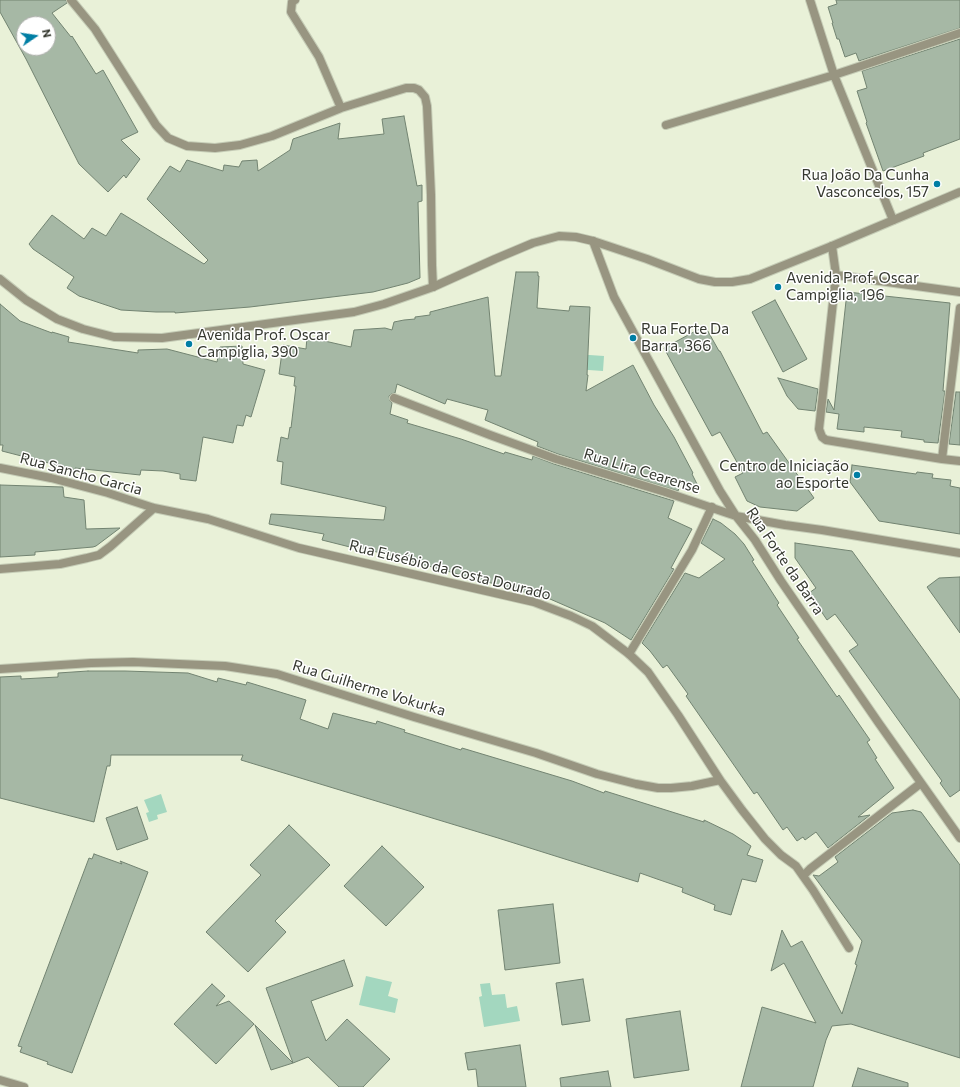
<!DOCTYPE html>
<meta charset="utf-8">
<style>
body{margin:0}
#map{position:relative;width:960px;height:1087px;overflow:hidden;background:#e9f1d8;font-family:Commissioner,sans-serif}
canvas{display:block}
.north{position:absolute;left:16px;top:16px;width:40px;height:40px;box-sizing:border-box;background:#fff;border:1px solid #aeafac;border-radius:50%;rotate:77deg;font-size:11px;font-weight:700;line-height:16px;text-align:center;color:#35382f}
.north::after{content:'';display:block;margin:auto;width:14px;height:18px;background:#007ea4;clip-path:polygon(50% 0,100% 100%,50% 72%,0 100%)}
</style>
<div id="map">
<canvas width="960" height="1087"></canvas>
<div class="north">N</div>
</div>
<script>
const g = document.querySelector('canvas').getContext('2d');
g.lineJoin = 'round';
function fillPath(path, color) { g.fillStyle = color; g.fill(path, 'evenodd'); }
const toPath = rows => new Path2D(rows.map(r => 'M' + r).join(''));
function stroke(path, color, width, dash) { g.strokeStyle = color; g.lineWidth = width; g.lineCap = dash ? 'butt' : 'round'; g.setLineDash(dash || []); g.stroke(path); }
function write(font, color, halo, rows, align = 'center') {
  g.font = font + ' Commissioner,sans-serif'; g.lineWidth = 3; g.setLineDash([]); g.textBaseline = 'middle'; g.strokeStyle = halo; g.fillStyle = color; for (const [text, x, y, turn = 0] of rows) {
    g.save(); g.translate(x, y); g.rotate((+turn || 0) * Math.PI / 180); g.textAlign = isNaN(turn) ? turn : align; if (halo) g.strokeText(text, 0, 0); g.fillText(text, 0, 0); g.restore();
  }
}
fillPath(toPath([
 [575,354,604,356,603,371,574,369],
 [161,794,167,812,157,815,158,819,149,822,146,813,149,812,144,800],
 [366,976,392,982,388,996,398,999,395,1013,359,1005],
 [490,983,492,995,505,994,507,1008,517,1006,520,1021,484,1027,479,997,482,996,480,984]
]), '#a3d7bf');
const building = toPath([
 [0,0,66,0,67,3,52,13,71,37,72,36,96,74,103,70,138,132,121,140,140,159,126,178,124,175,108,192,79,164,26,59,0,12,0,0],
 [24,24,48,24,48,48,24,48,24,24],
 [836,0,960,0,960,28,859,61,856,53,845,57,839,39,837,39,832,23,833,23,828,7,837,4,836,0],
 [960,39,960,139,923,153,924,156,883,171,866,123,867,122,857,91,867,88,862,71,960,39],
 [404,116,417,186,422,185,422,201,418,202,420,278,408,283,373,292,250,307,175,313,175,312,156,312,121,310,79,296,67,288,74,277,33,249,29,244,52,215,84,239,92,228,106,236,121,213,204,264,208,260,147,199,170,166,180,172,187,160,223,171,224,165,239,167,242,161,257,160,258,171,290,150,293,139,340,123,338,139,384,134,382,119,404,116],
 [516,272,538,272,538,276,539,276,537,308,569,311,570,306,590,307,587,375,588,375,586,391,633,365,654,405,674,437,693,473,692,474,699,488,681,483,678,491,558,454,537,446,538,442,485,420,488,410,447,399,445,404,397,384,395,393,391,394,389,396,390,401,392,403,390,414,408,420,407,423,461,439,504,454,505,452,532,460,533,456,554,464,674,501,668,518,692,529,671,568,674,569,631,640,605,623,550,599,351,545,350,547,322,540,324,534,269,524,271,514,384,520,386,507,281,484,283,462,277,461,281,437,288,439,290,427,291,428,296,386,294,386,295,377,279,374,283,345,306,349,307,337,351,347,354,330,385,328,392,330,394,322,404,320,415,319,415,317,430,315,430,312,488,297,495,376,501,376,516,272],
 [847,292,950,303,943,391,945,391,938,443,924,442,924,440,901,437,902,431,864,427,864,432,837,429,839,414,826,412,828,399,834,410,847,292],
 [775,300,807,359,783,372,752,312,775,300],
 [0,304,20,321,52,333,52,332,69,337,68,342,138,353,138,350,167,349,217,362,220,347,242,346,243,364,265,370,251,417,246,415,243,426,237,425,233,443,203,437,196,481,180,479,180,474,163,471,141,470,140,475,75,468,76,470,2,451,3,445,0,445,0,304],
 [705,326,719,351,720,351,763,434,767,432,814,498,797,511,760,507,747,501,735,477,743,473,720,432,712,436,664,348,705,326],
 [778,378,818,389,815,411,798,409,787,396,778,378],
 [956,392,960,392,960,445,949,444,956,392],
 [852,465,916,474,917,472,933,474,932,478,951,480,950,486,960,488,960,534,879,521,850,482,852,465],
 [0,485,63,487,64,497,84,500,86,529,120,528,96,546,93,547,35,552,35,555,0,557,0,485],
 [713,519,721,523,735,534,744,544,754,560,752,561,779,603,777,605,799,638,797,639,837,697,839,695,870,740,867,742,877,758,875,759,894,788,858,817,870,815,828,848,816,832,805,840,803,837,797,841,787,827,783,830,757,792,754,794,738,771,686,696,688,694,667,665,663,668,650,651,642,643,685,573,699,578,725,559,701,543,713,519],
 [795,543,852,551,960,700,960,790,950,797,940,783,942,781,849,651,858,645,835,614,827,620,809,593,816,588,795,558,795,543],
 [960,577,960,633,927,587,939,578,960,577],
 [88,671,125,671,188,673,217,682,218,678,246,685,247,682,306,700,300,719,328,729,333,713,376,724,377,721,405,730,404,732,461,750,462,748,572,781,604,793,605,791,704,822,704,820,733,834,751,846,747,855,763,860,756,882,742,879,731,915,714,910,715,905,682,892,683,888,657,879,640,873,638,882,498,838,241,760,243,755,111,755,110,766,107,766,94,822,0,798,0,677,21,676,21,679,58,677,58,673,88,671],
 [137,807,148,839,117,850,106,818,137,807],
 [913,810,921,812,960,865,960,1058,851,1024,832,1026,826,1040,813,1087,741,1087,762,1007,816,1023,784,963,771,971,782,930,791,947,802,941,842,1014,857,965,855,964,862,941,813,875,819,876,838,862,835,857,892,813,913,810],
 [289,825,330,865,275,921,286,932,248,972,206,932,261,875,250,865,289,825],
 [382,846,424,887,386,926,344,886,382,846],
 [94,854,122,864,120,861,148,872,72,1073,47,1064,48,1062,20,1052,22,1047,18,1046,89,858,92,859,94,854],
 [553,904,560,963,505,970,498,910,553,904],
 [344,960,353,986,311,1001,326,1041,347,1019,390,1059,363,1087,339,1087,308,1057,293,1063,266,988,344,960],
 [583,979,590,1021,562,1025,556,983,583,979],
 [212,984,225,996,216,1006,229,1001,254,1024,216,1064,174,1024,212,984],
 [680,1011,689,1070,634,1078,626,1019,680,1011],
 [255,1025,293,1063,271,1070,255,1025],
 [520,1045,526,1087,478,1087,476,1069,468,1070,465,1053,520,1045],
 [858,1068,908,1083,908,1087,852,1087,858,1068],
 [608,1071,611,1087,561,1087,560,1078,608,1071]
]);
fillPath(building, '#a6b8a5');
stroke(building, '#728371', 1);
const service = toPath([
 [629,654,692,550,712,507]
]);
const minor = toPath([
 [71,0,95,29,156,125,168,138,187,146,215,148,240,145,272,136,341,108,406,88,414,88,419,90,425,97,427,106,431,195,432,265,433,287],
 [295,0,292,2,291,12,319,57,341,108],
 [810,0,834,75,893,220],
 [666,125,834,75,960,33],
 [593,241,614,297,720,491,736,516,755,540,781,581,878,722,960,838],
 [832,246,836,275,819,429,822,437,826,440,942,459,960,461],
 [836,275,960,292],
 [394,398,490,435,556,459,665,492,736,516,785,525,822,530,960,553],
 [942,459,960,308],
 [0,468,51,478,108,493,154,508,208,519,299,548,534,602,571,616,592,626,629,654,648,672,678,715,720,780,742,810,765,839,781,855,796,866,803,876,813,890,849,948],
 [0,569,60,564,87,558,99,555,111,546,154,508],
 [0,669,91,663,133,662,225,666,277,674,414,717,536,753,597,774,636,784,658,788,671,788,692,786,720,780],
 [803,876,810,869,921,783],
 [0,1080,24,1087]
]);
const tertiary = toPath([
 [0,279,26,300,57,319,83,329,114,337,162,338,354,312,384,304,433,287,495,259,533,243,559,236,576,237,593,241,647,259,699,279,715,282,732,282,750,279,832,246,960,192]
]);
stroke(service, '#c5ccb6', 10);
stroke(minor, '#c5ccb6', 10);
stroke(tertiary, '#c5ccb6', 10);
stroke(service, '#989581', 8);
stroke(minor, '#989581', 8);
stroke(tertiary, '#989581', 8);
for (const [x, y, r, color] of [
 [937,184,4,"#007ea4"],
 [778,287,4,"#007ea4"],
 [633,338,4,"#007ea4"],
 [189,344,4,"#007ea4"],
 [857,475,4,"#007ea4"]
]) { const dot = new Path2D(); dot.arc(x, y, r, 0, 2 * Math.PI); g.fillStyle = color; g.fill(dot); stroke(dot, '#fff', 1.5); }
write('15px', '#35382f', '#fff', [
 ["Rua João Da Cunha",929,175,"right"],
 ["Vasconcelos, 157",929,192,"right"],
 ["Avenida Prof. Oscar",786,278],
 ["Campiglia, 196",786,295],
 ["Rua Forte Da",641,329],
 ["Barra, 366",641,346],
 ["Avenida Prof. Oscar",197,335],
 ["Campiglia, 390",197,352],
 ["Centro de Iniciação",849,466,"right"],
 ["ao Esporte",849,483,"right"]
], 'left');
write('15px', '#35382f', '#fff', [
 ["Rua Lira Cearense",642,471,17],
 ["Rua Sancho Garcia",81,474,15],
 ["Rua Forte da Barra",785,561,56],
 ["Rua Eusébio da Costa Dourado",450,570,14],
 ["Rua Guilherme Vokurka",369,688,17]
]);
</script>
